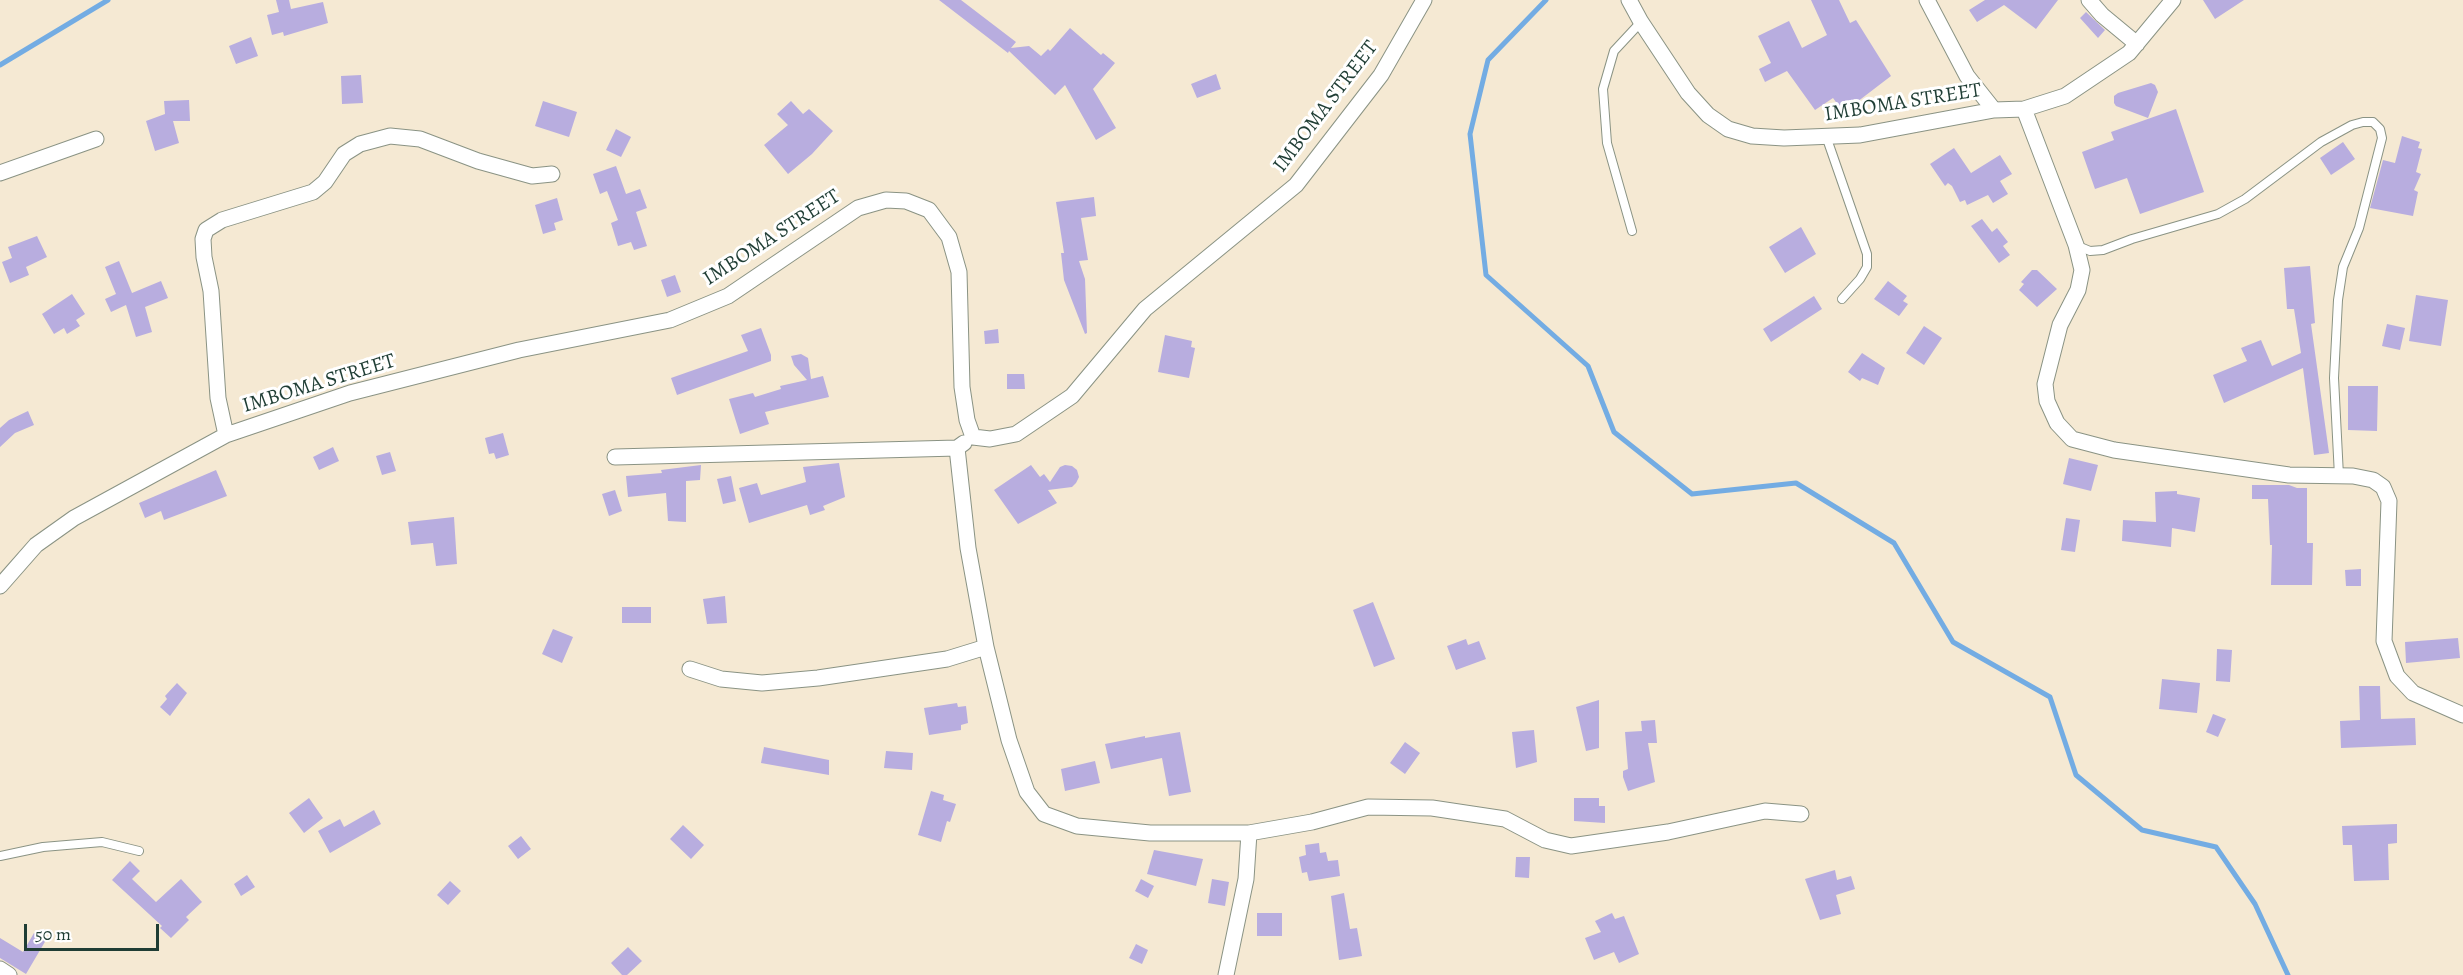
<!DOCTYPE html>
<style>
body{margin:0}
#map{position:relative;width:2463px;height:975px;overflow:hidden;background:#f5e9d3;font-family:Alegreya,serif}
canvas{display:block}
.scale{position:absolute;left:24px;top:924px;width:135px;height:27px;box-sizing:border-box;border:3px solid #1f3d34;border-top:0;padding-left:8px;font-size:18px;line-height:21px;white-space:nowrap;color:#1f3d34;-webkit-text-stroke:4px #fff;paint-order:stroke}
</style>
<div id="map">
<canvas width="2463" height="975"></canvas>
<div class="scale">50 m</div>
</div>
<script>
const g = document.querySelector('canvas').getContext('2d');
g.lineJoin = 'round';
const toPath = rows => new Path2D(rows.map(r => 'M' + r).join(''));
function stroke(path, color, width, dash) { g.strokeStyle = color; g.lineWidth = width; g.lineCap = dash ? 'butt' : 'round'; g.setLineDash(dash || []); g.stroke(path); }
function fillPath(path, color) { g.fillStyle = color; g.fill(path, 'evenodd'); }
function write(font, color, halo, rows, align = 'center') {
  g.font = font + ' Alegreya,serif'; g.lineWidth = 6; g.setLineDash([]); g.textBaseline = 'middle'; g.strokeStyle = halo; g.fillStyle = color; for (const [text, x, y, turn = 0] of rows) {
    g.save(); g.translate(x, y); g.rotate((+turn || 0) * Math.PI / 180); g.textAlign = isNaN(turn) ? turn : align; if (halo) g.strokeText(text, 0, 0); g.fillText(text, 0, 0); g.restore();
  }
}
stroke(toPath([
 [1546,0,1488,60,1470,134,1486,275,1588,366,1614,432,1692,494,1796,483,1894,543,1953,642,2050,697,2076,775,2142,830,2216,847,2255,904,2288,975],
 [0,65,108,0]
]), '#73ace3', 5);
fillPath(toPath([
 [276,0,289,0,291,9,323,2,328,23,284,36,283,32,272,35,267,15,279,12],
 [939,0,961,0,1016,42,1011,48,1029,46,1041,56,1048,49,1050,51,1070,28,1101,55,1103,53,1115,63,1093,89,1116,128,1096,140,1065,85,1055,95,1009,51,1008,53],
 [1811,0,1839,0,1850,23,1856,20,1891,76,1857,102,1855,99,1841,109,1833,98,1815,110,1787,71,1765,82,1759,69,1771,63,1758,36,1789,21,1802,48,1827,35],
 [1985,0,2058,0,2036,29,2004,5,1977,22,1969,10],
 [2203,0,2244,0,2215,19],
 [2086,12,2105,30,2098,38,2080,18],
 [251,37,258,56,236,64,229,46],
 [1216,74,1221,89,1197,98,1191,84],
 [361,75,363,103,342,104,341,76],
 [2151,83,2155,85,2158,92,2148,118,2116,106,2114,103,2114,96,2118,93],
 [189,100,190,121,173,121,179,143,155,151,146,121,165,114,164,101],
 [543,101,577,112,569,137,535,126],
 [791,101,803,114,809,109,833,131,812,154,788,174,764,145,788,125,777,114],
 [2176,109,2204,192,2140,214,2127,178,2095,189,2082,152,2114,140,2111,132],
 [616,129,631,137,621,157,606,150],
 [2402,136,2420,142,2418,148,2422,149,2416,172,2421,174,2414,190,2418,192,2413,216,2370,208,2383,160,2395,163],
 [2343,142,2355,159,2331,175,2320,158],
 [1954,148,1971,173,2000,155,2012,174,2000,181,2008,194,1993,203,1988,195,1967,205,1965,200,1960,202,1952,186,1948,183,1945,186,1930,164],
 [616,166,626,194,640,189,647,208,636,212,647,246,634,250,631,242,618,246,611,223,618,220,607,191,600,194,593,174],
 [1094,197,1096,216,1081,218,1088,260,1079,261,1085,279,1087,333,1085,334,1064,280,1061,253,1064,253,1056,202],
 [557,198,563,220,554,223,556,230,543,234,535,205],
 [1982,219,1992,232,1997,228,2008,242,2003,246,2010,255,1999,263,1971,226],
 [1801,227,1816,254,1785,273,1769,247],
 [37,236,47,257,26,267,29,275,10,283,2,262,12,258,8,247],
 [119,261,132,293,161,281,168,298,145,307,152,332,136,337,126,305,111,312,105,299,116,294,105,267],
 [2310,266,2315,323,2311,324,2329,453,2314,455,2303,368,2224,403,2213,375,2247,361,2241,348,2261,340,2272,366,2301,353,2294,309,2287,309,2284,268],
 [2032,270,2037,270,2057,289,2037,307,2019,290,2024,284,2021,282],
 [675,275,681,292,667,297,661,280],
 [1888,281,1907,296,1903,301,1908,304,1899,316,1874,299],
 [72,294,85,314,76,320,80,326,67,334,64,328,54,334,42,314],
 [2416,295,2448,300,2441,346,2409,341],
 [1814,296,1822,309,1771,342,1763,329],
 [2387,324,2405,328,2400,350,2382,346],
 [1924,326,1942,338,1924,365,1906,353],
 [761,328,771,355,771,361,677,395,671,378,748,351,741,335],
 [998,329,999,343,985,344,984,331],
 [1165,335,1192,341,1191,347,1195,348,1189,378,1158,372],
 [1862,353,1885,368,1878,385,1862,378,1860,381,1848,372],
 [801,354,808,358,811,379,823,376,829,397,765,412,769,424,740,434,729,399,753,393,755,397,781,389,780,386,807,380,794,365,791,356],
 [1007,374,1024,374,1025,389,1007,389],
 [2348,386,2378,386,2377,431,2348,430],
 [28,411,34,425,15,433,0,447,0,428,9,420],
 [503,433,509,455,496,459,494,453,489,454,485,438],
 [333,447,339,461,319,470,313,457],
 [390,452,396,471,382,475,376,456],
 [2069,458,2098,465,2091,491,2063,484],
 [839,463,845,497,823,506,825,510,810,515,807,505,749,523,739,488,757,483,761,495,806,482,803,467],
 [701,465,700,480,686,481,686,522,668,521,666,493,628,497,626,476,662,473,661,470],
 [1031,465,1040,477,1044,474,1050,482,1060,467,1065,465,1072,466,1077,470,1079,477,1076,483,1072,487,1048,490,1057,503,1018,524,994,490],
 [216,470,227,496,164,520,161,511,145,518,139,503],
 [731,476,736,501,723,504,717,479],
 [2252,485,2289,485,2297,488,2307,488,2307,543,2313,543,2312,585,2271,585,2272,545,2270,545,2268,499,2252,499],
 [615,490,622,511,609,516,602,494],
 [2177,491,2177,494,2200,498,2195,532,2172,528,2171,547,2122,541,2123,520,2156,522,2155,492],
 [454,517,457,564,436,566,433,543,411,545,408,522],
 [2066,518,2080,520,2075,552,2061,550],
 [2361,569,2361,586,2346,586,2345,570],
 [725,596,727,623,707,624,703,599],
 [1373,602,1395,659,1374,667,1353,610],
 [622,607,651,607,651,623,622,623],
 [553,629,573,637,562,663,542,654],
 [2458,638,2460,658,2406,663,2405,642],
 [1466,639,1468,645,1479,641,1486,659,1456,670,1447,646],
 [2217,649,2232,650,2230,682,2216,681],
 [2162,679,2200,683,2197,713,2159,709],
 [177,683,187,693,170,716,160,707,167,699,165,696],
 [2359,686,2380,686,2381,719,2415,718,2416,745,2341,748,2340,721,2360,720],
 [1599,700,1599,748,1586,751,1576,707],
 [957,703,958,707,966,706,968,723,961,725,961,730,929,735,924,708],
 [2213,714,2226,719,2218,737,2206,732],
 [1655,720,1657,743,1648,743,1655,782,1628,791,1623,777,1623,771,1628,769,1625,732,1642,731,1641,721],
 [1534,730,1537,762,1516,768,1512,732],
 [1180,732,1191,792,1169,796,1162,758,1111,769,1105,744,1145,736,1145,738],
 [1405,742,1420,753,1405,774,1390,763],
 [764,747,829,760,829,775,761,763],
 [886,751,913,753,912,770,884,768],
 [1095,761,1100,783,1065,791,1061,769],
 [931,791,944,795,943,800,956,804,950,822,947,821,941,842,918,835],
 [309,798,323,818,304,833,289,813],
 [1574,798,1599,798,1599,806,1605,806,1605,823,1574,821],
 [374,810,381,824,330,853,318,831,340,819,344,827],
 [2397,824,2397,843,2388,844,2389,880,2354,881,2352,845,2343,845,2342,826],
 [683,825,704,845,691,859,670,839],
 [521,836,531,849,518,859,508,846],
 [1319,843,1320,853,1326,852,1328,861,1338,860,1340,876,1309,881,1307,872,1302,873,1299,857,1306,855,1305,845],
 [1154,850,1203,859,1196,886,1147,874],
 [1516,857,1530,857,1529,878,1515,877],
 [130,861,140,871,132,879,156,902,181,879,202,902,186,917,189,920,171,938,160,928,162,926,112,880],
 [1835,870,1837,880,1851,876,1855,889,1836,895,1841,914,1820,920,1805,879],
 [247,875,255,887,241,896,234,884],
 [1141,879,1154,886,1148,898,1135,891],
 [1212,879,1229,882,1225,906,1208,903],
 [450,881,461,891,448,905,437,895],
 [1344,893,1350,929,1357,928,1362,956,1339,960,1331,896],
 [1257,913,1282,913,1282,936,1257,936],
 [1612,913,1615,919,1624,916,1639,954,1619,963,1614,952,1594,960,1585,938,1601,932,1595,921],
 [34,933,46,940,26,974,0,958,0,938,23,952],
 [1136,944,1148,950,1142,964,1129,958],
 [628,947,642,961,627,975,622,975,611,963]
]), '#b8addf');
const lane = toPath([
 [1826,136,1867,254,1867,267,1860,279,1842,299],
 [1632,231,1607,143,1603,89,1614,51,1641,22],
 [2078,246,2090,251,2103,250,2132,239,2218,214,2245,199,2321,142,2352,125,2363,122,2373,122,2380,129,2382,138,2359,228,2343,267,2338,300,2334,378,2339,476],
 [0,856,43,847,102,842,139,851]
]);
const street = toPath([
 [1629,0,1641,22,1688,93,1708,115,1728,129,1752,136,1784,138,1860,135,1994,110,2024,109,2065,96,2129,53,2173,0],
 [1927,0,1967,76,1994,110],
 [2089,0,2102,15,2137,44],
 [2024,109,2076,245,2082,270,2078,290,2060,325,2045,384,2047,401,2057,423,2072,439,2114,450,2289,475,2353,476,2373,480,2383,487,2389,501,2384,641,2397,676,2413,693,2463,715],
 [0,173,96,139],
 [226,435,218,398,211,291,204,257,203,239,206,230,222,220,313,192,325,182,344,154,360,144,390,136,420,139,478,161,532,176,552,174],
 [973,437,990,439,1016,434,1072,396,1145,309,1296,185,1381,75,1424,0],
 [957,448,968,548,986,647,1009,740,1027,792,1044,814,1077,826,1150,833,1249,833,1312,822,1368,807,1432,808,1505,819,1545,840,1571,846,1668,832,1765,811,1801,814],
 [615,457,957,448,964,443],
 [0,586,36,545,74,518,226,435,350,393,519,350,670,320,728,296,858,208,886,200,906,201,929,210,949,237,959,272,962,387,967,420,973,437],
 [690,669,721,679,762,683,818,678,947,659,986,647],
 [0,969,9,975],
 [1226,975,1246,879,1249,833]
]);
stroke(lane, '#8a9384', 10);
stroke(street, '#8a9384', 17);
stroke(lane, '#fff', 8);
stroke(street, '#fff', 15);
write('21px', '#1f3d34', '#fff', [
 ["IMBOMA STREET",1903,103,-9],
 ["IMBOMA STREET",1326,107,-53],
 ["IMBOMA STREET",772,238,-33],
 ["IMBOMA STREET",319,384,-17]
]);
</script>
